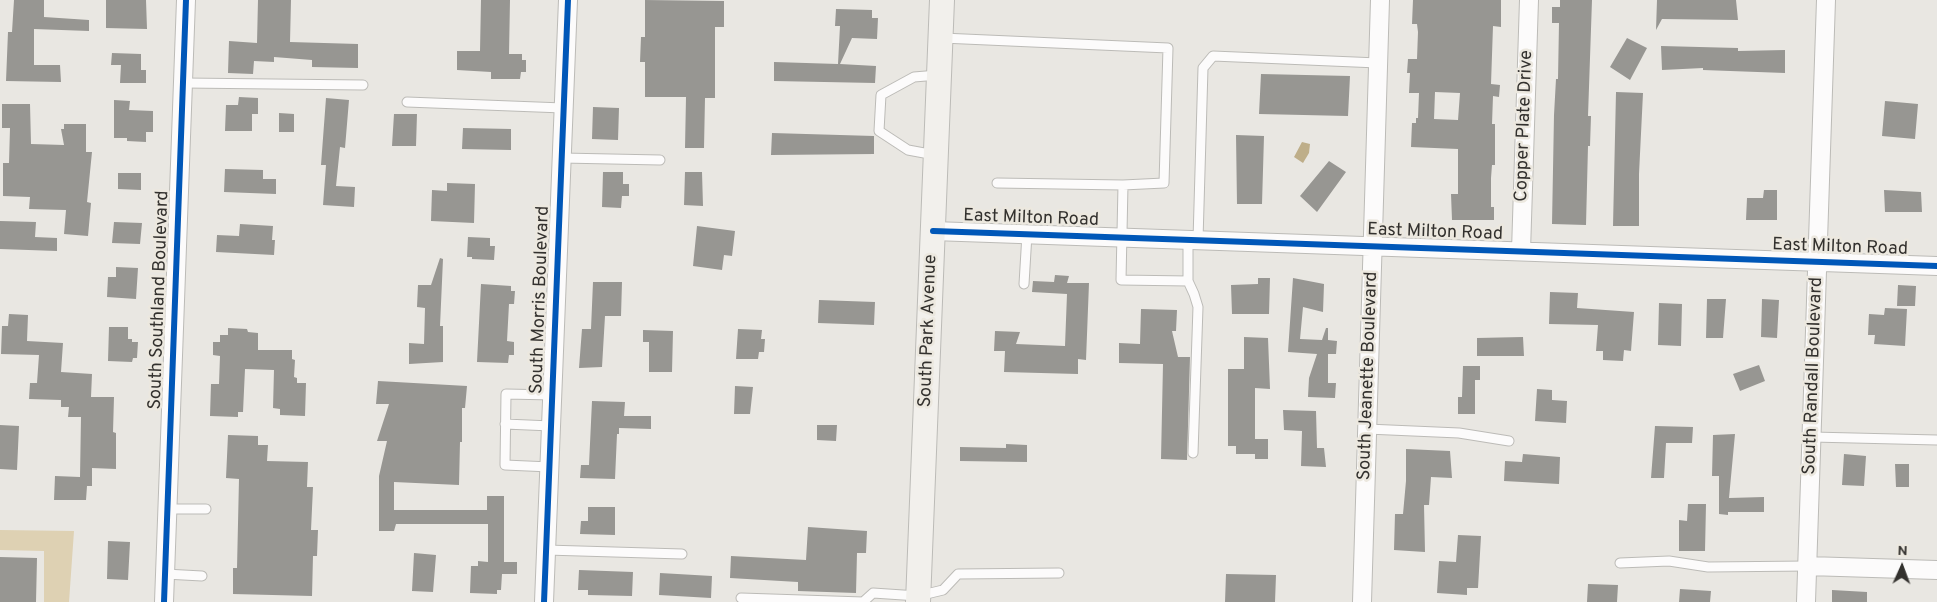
<!DOCTYPE html>
<style>
body{margin:0}
#map{position:relative;width:1937px;height:602px;overflow:hidden;background:#e9e7e2;font-family:Overpass,sans-serif}
canvas{display:block}
.north{position:absolute;left:1877px;top:542px;width:50px;height:50px;-webkit-text-stroke:4px #ece8df;paint-order:stroke;rotate:2deg;font-size:14px;font-weight:700;line-height:20px;text-align:center;color:#33312e}
.north::after{content:'';display:block;margin:auto;width:18px;height:22px;background:#33312e;clip-path:polygon(50% 0,100% 100%,50% 72%,0 100%)}
</style>
<div id="map">
<canvas width="1937" height="602"></canvas>
<div class="north">N</div>
</div>
<script>
const g = document.querySelector('canvas').getContext('2d');
g.lineJoin = 'round';
function fillPath(path, color) { g.fillStyle = color; g.fill(path, 'evenodd'); }
const toPath = rows => new Path2D(rows.map(r => 'M' + r).join(''));
function stroke(path, color, width, dash) { g.strokeStyle = color; g.lineWidth = width; g.lineCap = dash ? 'butt' : 'round'; g.setLineDash(dash || []); g.stroke(path); }
function write(font, color, halo, rows, align = 'center') {
  g.font = font + ' Overpass,sans-serif'; g.lineWidth = 5; g.setLineDash([]); g.textBaseline = 'middle'; g.strokeStyle = halo; g.fillStyle = color; for (const [text, x, y, turn = 0] of rows) {
    g.save(); g.translate(x, y); g.rotate((+turn || 0) * Math.PI / 180); g.textAlign = isNaN(turn) ? turn : align; if (halo) g.strokeText(text, 0, 0); g.fillText(text, 0, 0); g.restore();
  }
}
fillPath(toPath([
 [0,530,74,531,69,602,44,602,44,551,0,550]
]), '#ded1b3');
fillPath(toPath([
 [1302,142,1310,144,1309,153,1303,163,1294,157]
]), '#beae89');
fillPath(toPath([
 [14,0,44,0,44,17,89,20,89,31,34,29,34,65,60,65,61,82,6,81,8,32,12,32],
 [106,0,146,0,147,29,106,28],
 [258,0,291,0,290,42,358,44,358,68,312,67,312,60,274,57,274,62,254,61,253,74,228,73,229,41,257,43],
 [481,0,510,0,509,54,522,54,522,60,526,60,526,72,521,72,520,79,491,79,491,72,457,70,457,51,480,51],
 [645,0,724,1,724,27,715,27,715,98,705,98,704,148,685,148,686,97,645,97,645,62,640,62,641,37,645,37],
 [1413,0,1501,0,1501,27,1493,26,1491,84,1500,85,1499,97,1493,96,1492,124,1495,124,1495,165,1492,165,1491,178,1491,207,1494,207,1494,220,1452,220,1451,194,1458,194,1458,149,1411,147,1412,123,1416,123,1416,118,1418,118,1419,93,1409,93,1410,73,1407,73,1408,59,1417,59,1418,32,1417,24,1412,24],
 [1435,92,1460,93,1458,120,1434,119],
 [1560,0,1592,0,1588,116,1591,116,1590,146,1588,146,1586,225,1552,224,1554,115,1556,79,1558,79,1559,23,1552,23,1552,7,1560,7],
 [1657,0,1736,0,1738,20,1662,19,1656,30],
 [836,9,872,10,872,18,878,18,877,39,852,38,840,64,876,66,875,83,774,81,774,62,838,64,840,26,835,26],
 [1627,38,1647,48,1630,80,1610,67],
 [1661,46,1738,48,1738,51,1785,50,1785,73,1703,70,1703,68,1662,70],
 [112,53,141,54,141,70,146,70,146,83,120,83,121,65,111,65],
 [1261,74,1350,76,1348,116,1259,114],
 [1616,92,1643,93,1639,174,1639,226,1613,226],
 [239,97,258,98,258,114,252,114,252,131,225,131,226,105,238,105],
 [326,98,349,100,345,148,340,147,336,186,355,187,354,207,323,205,326,165,321,165],
 [114,100,130,101,129,110,153,111,153,132,146,132,146,142,127,141,127,138,114,138],
 [1885,101,1918,104,1915,139,1882,136],
 [2,104,30,104,31,144,64,145,61,129,64,129,64,124,86,124,86,152,92,152,87,202,91,203,88,236,64,234,66,210,29,209,30,197,3,196,3,163,9,163,10,128,2,128],
 [593,107,619,108,618,140,592,139],
 [279,113,294,114,294,132,279,132],
 [394,114,417,114,416,146,392,146],
 [463,128,511,129,511,150,462,149],
 [772,133,874,136,874,154,771,155],
 [1236,135,1264,136,1262,204,1237,204],
 [1329,161,1346,172,1317,212,1300,196],
 [225,169,263,170,263,179,276,179,276,194,224,192],
 [603,172,623,172,623,184,629,184,629,196,622,196,621,208,602,207],
 [685,172,702,172,703,206,684,205],
 [118,173,141,173,141,190,118,189],
 [447,183,475,184,474,223,431,221,432,190,447,191],
 [1764,190,1777,190,1777,220,1746,220,1747,198,1763,198],
 [1884,190,1921,192,1922,212,1885,212],
 [0,221,36,222,35,237,57,238,57,251,0,249],
 [114,222,142,223,140,244,112,243],
 [240,224,273,226,272,240,275,240,274,255,216,252,217,235,239,236],
 [697,226,735,231,732,256,724,255,722,270,693,266],
 [468,237,490,238,490,246,495,246,494,260,472,259,472,257,467,257],
 [440,258,443,259,440,326,443,326,443,362,409,364,409,343,424,344,425,308,417,307,418,285,431,285],
 [116,267,138,268,136,299,107,297,108,277,116,277],
 [1055,275,1069,276,1067,283,1089,283,1086,360,1078,359,1078,374,1004,372,1005,351,994,351,995,331,1020,332,1016,344,1065,346,1067,294,1032,292,1033,281,1054,282],
 [1258,278,1270,278,1269,314,1232,314,1231,285,1258,284],
 [1293,278,1324,284,1323,312,1303,307,1300,339,1322,340,1326,328,1328,328,1328,340,1337,341,1336,354,1328,354,1328,383,1336,383,1335,398,1308,397,1309,378,1317,354,1288,352],
 [593,282,622,282,621,316,605,316,602,367,579,368,582,329,591,329],
 [481,284,511,286,511,291,515,291,514,304,509,304,507,341,514,342,514,355,509,355,508,363,477,362],
 [1898,285,1916,286,1915,306,1897,306],
 [1550,292,1578,293,1577,308,1634,312,1631,351,1624,350,1623,361,1603,360,1603,351,1596,351,1598,325,1549,324],
 [1707,299,1726,299,1723,338,1706,338],
 [1762,299,1779,300,1777,338,1761,337],
 [819,300,875,302,874,325,818,323],
 [1659,303,1682,304,1681,346,1658,345],
 [1885,308,1907,309,1905,346,1874,344,1875,335,1868,335,1869,314,1884,315],
 [1141,309,1177,310,1176,331,1172,331,1178,357,1190,357,1187,460,1161,459,1163,364,1119,363,1119,343,1140,344],
 [9,314,28,315,27,341,63,343,61,372,92,374,91,397,114,397,113,432,116,433,116,469,92,468,92,486,87,486,86,500,54,500,55,476,80,477,81,417,68,417,69,407,61,407,61,400,29,399,30,383,37,383,39,355,1,354,2,326,8,326],
 [109,327,128,327,128,339,132,339,132,342,138,342,137,358,133,358,132,362,108,361],
 [228,328,247,329,248,332,258,333,258,350,292,350,292,359,295,360,294,377,297,378,297,383,306,383,305,416,280,415,280,409,273,408,274,370,245,369,243,412,238,412,238,417,210,416,211,384,219,384,220,356,213,355,213,342,220,342,220,335,228,335],
 [738,329,762,330,761,339,765,339,764,352,759,352,758,359,736,359],
 [643,330,673,331,672,372,649,372,649,342,643,342],
 [1244,337,1268,338,1270,389,1255,388,1255,439,1268,439,1268,459,1255,459,1255,454,1236,454,1236,446,1228,446,1228,369,1244,369],
 [1523,337,1524,356,1477,356,1477,338],
 [1759,365,1765,381,1740,391,1733,374],
 [1463,366,1480,366,1480,380,1475,380,1475,414,1458,414,1458,397,1462,397],
 [378,381,467,386,465,408,462,408,462,442,460,442,459,485,394,482,394,510,487,510,487,496,504,496,504,562,517,562,517,574,502,574,501,590,497,590,497,594,470,593,471,566,478,566,478,561,488,562,488,524,396,524,394,531,379,531,379,476,387,441,377,441,389,404,376,404],
 [735,386,753,387,750,414,734,414],
 [1537,389,1552,390,1552,400,1567,401,1566,423,1535,421],
 [592,401,625,402,624,416,651,416,651,429,619,428,619,434,617,434,615,479,580,478,581,465,589,465],
 [1283,410,1316,411,1317,448,1324,448,1326,467,1301,466,1302,431,1284,430],
 [0,425,19,426,17,470,0,469],
 [817,425,837,425,836,441,817,440],
 [1655,426,1693,427,1692,443,1666,443,1664,478,1651,478],
 [1735,434,1729,498,1764,497,1764,512,1728,512,1728,515,1719,514,1719,476,1712,476,1713,435],
 [228,435,258,436,258,445,268,445,267,461,308,462,307,487,313,487,311,530,318,530,317,556,313,556,312,596,233,594,233,568,237,568,239,479,226,478],
 [1006,444,1027,445,1027,462,960,461,960,447,1006,448],
 [1406,449,1450,451,1452,478,1431,477,1429,505,1424,505,1425,552,1394,550,1395,514,1403,514,1406,481],
 [1523,454,1560,457,1559,484,1504,481,1505,461,1522,462],
 [1844,454,1866,456,1864,486,1842,485],
 [1895,464,1909,464,1909,487,1896,487],
 [1688,504,1706,504,1705,551,1679,551,1679,520,1687,521],
 [588,507,615,507,615,535,580,534,581,521,588,521],
 [808,527,867,531,866,553,857,553,856,593,798,591,798,582,730,578,731,556,806,560],
 [1458,535,1481,536,1478,588,1467,588,1467,595,1437,593,1439,561,1456,562],
 [108,541,130,542,128,580,107,579],
 [414,553,436,555,433,592,412,591],
 [0,557,37,558,36,602,0,602],
 [579,570,633,572,632,596,588,595,588,590,578,590],
 [660,573,712,576,711,598,659,595],
 [1226,574,1276,575,1275,602,1225,602],
 [1588,584,1618,585,1617,602,1587,602],
 [1680,589,1711,591,1710,602,1679,602],
 [1832,590,1867,592,1867,602,1832,602]
]), '#979692');
const lane = toPath([
 [942,38,1168,48,1164,183,1123,185,1121,280,1188,281,1188,240],
 [184,83,363,85],
 [407,102,563,108],
 [935,155,908,150,879,131,881,95,914,77,938,75],
 [562,158,660,160],
 [997,183,1123,185],
 [1198,240,1203,68,1213,56,1378,63],
 [1188,281,1194,294,1198,307,1193,453],
 [1024,284,1027,234],
 [505,424,551,426],
 [1367,429,1459,433,1509,441],
 [1812,437,1937,440],
 [550,467,505,465,506,394,553,395],
 [167,509,206,509],
 [546,550,682,554],
 [1620,563,1669,561,1708,567,1808,566],
 [165,574,202,576],
 [741,598,863,602,873,593,918,596,943,590,958,574,1059,573]
]);
const street = toPath([
 [933,231,1937,266],
 [1521,251,1529,0],
 [1808,566,1937,570],
 [164,602,186,0],
 [544,602,568,0],
 [1362,602,1380,0],
 [1806,602,1826,0]
]);
const secondary = toPath([
 [918,602,942,0]
]);
stroke(lane, '#bcbbb7', 11);
stroke(street, '#bcbbb7', 20);
stroke(secondary, '#bcbbb7', 26);
stroke(lane, '#fcfbfb', 9);
stroke(street, '#fcfbfb', 18);
stroke(secondary, '#f2f0ec', 24);
stroke(toPath([
 [933,231,1937,266],
 [164,602,186,0],
 [544,602,568,0]
]), '#0057b8', 6);
write('18px', '#33312e', '#ece8df', [
 ["Copper Plate Drive",1525,126,-88],
 ["East Milton Road",1031,219,2],
 ["East Milton Road",1435,233,2],
 ["East Milton Road",1840,248,2],
 ["South Southland Boulevard",160,300,-88],
 ["South Morris Boulevard",541,300,-88],
 ["South Park Avenue",929,331,-88],
 ["South Jeanette Boulevard",1369,376,-88],
 ["South Randall Boulevard",1814,376,-88]
]);
</script>
